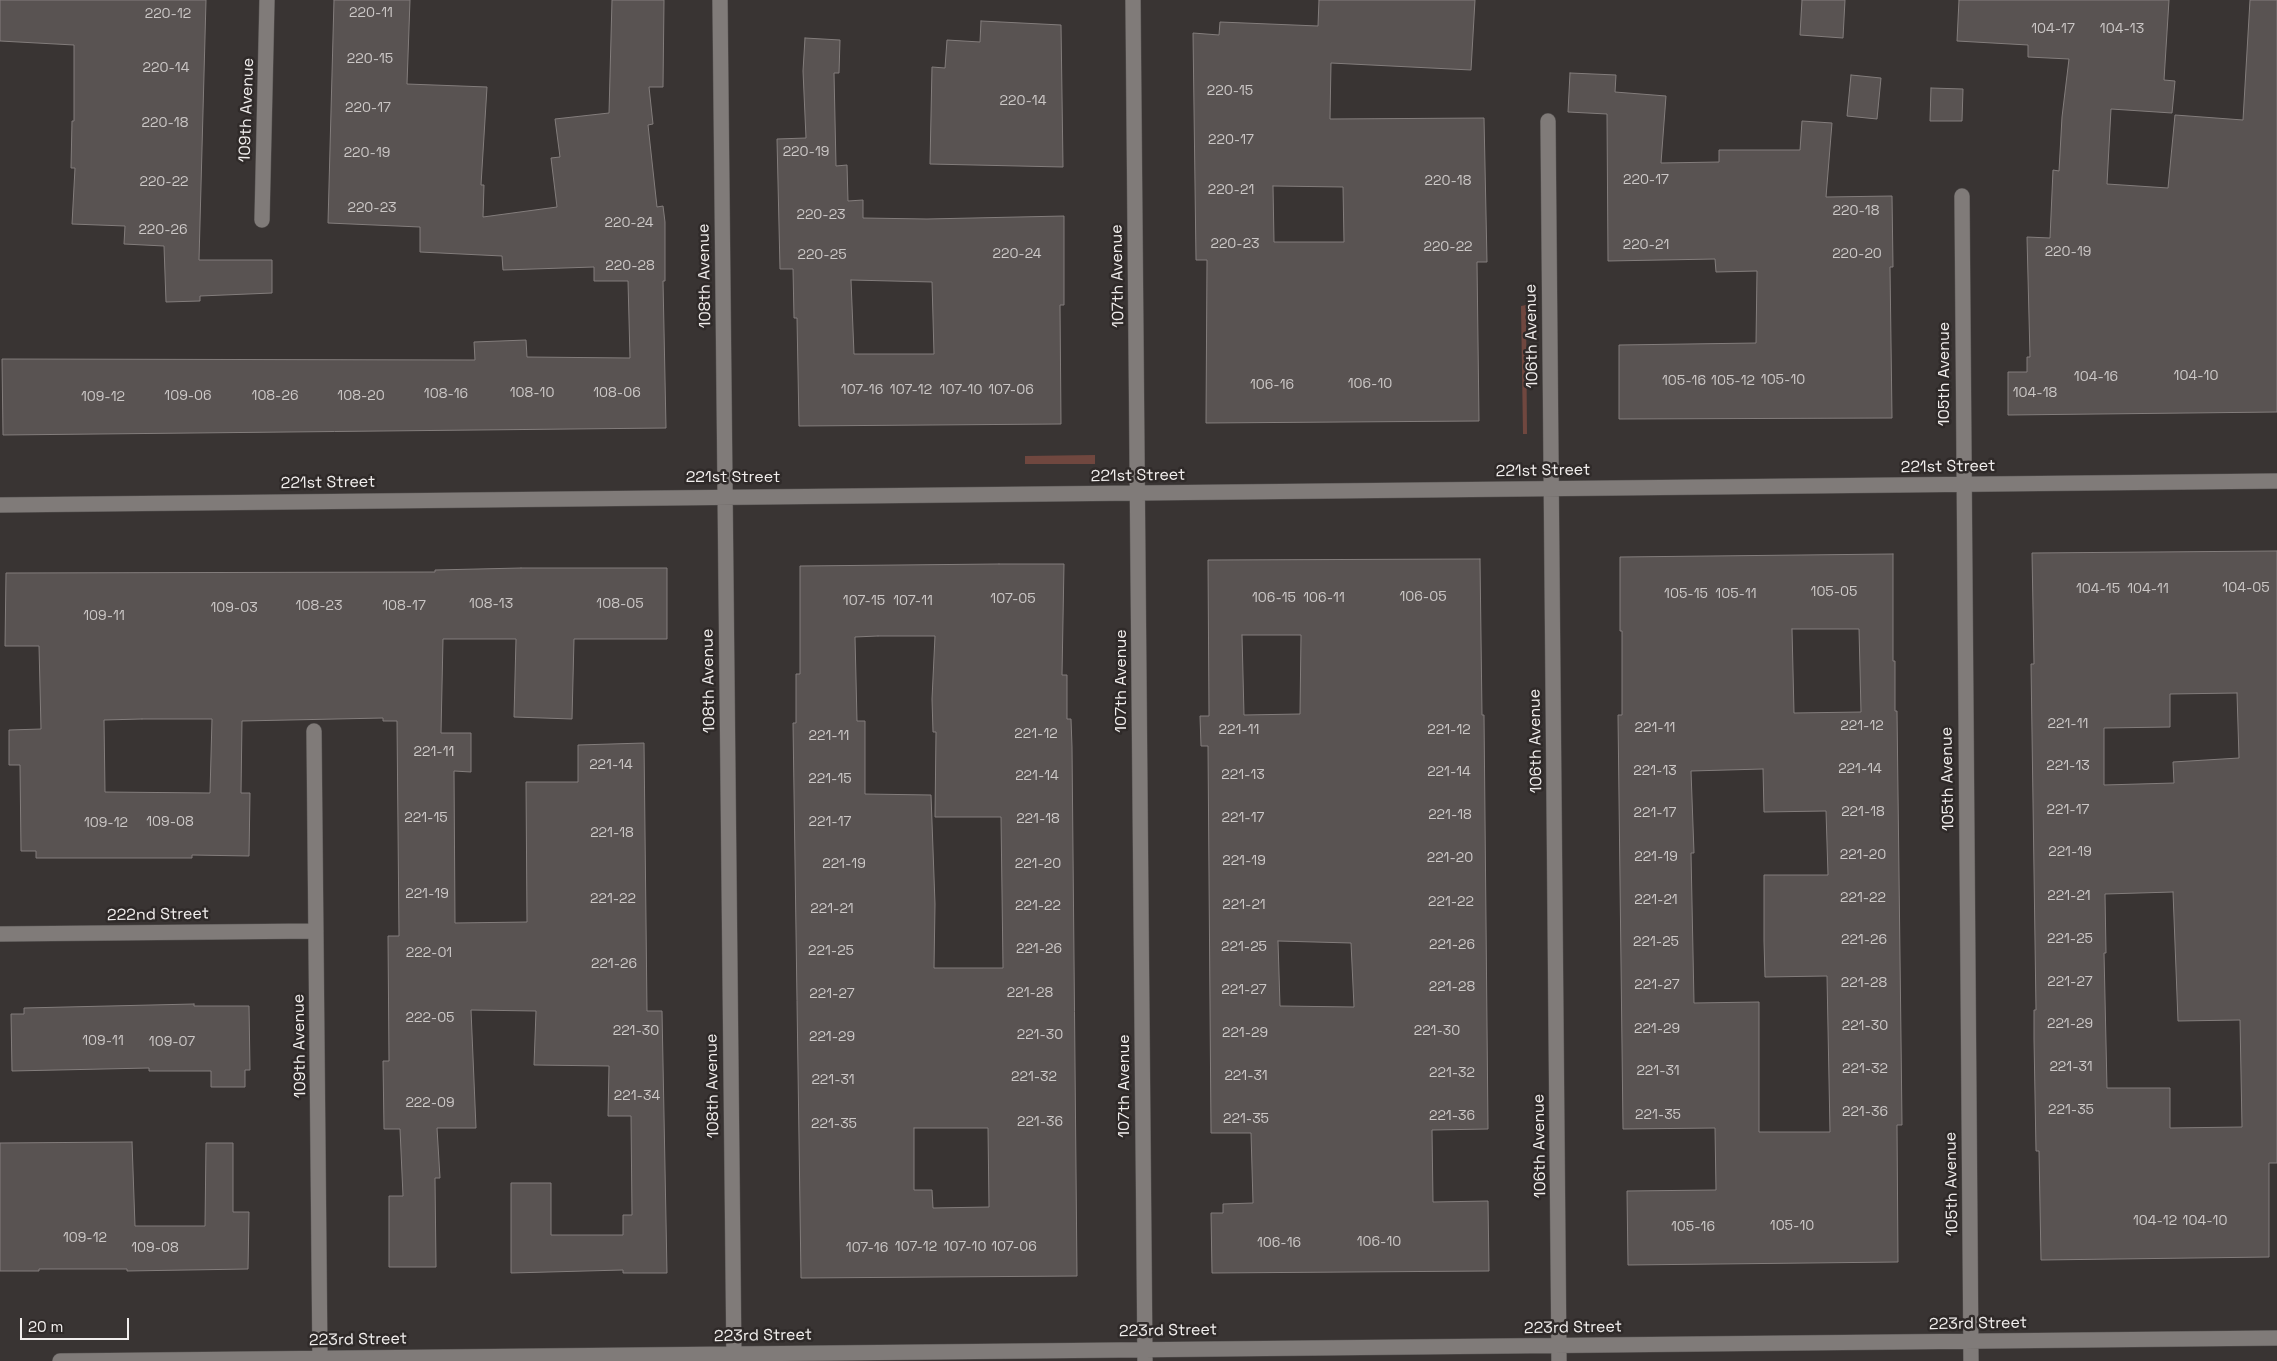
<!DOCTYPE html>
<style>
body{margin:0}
#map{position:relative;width:2277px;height:1361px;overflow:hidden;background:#393433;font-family:"Space Grotesk",sans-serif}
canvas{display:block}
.scale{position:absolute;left:20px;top:1318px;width:109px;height:22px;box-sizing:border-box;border:2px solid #f1eeed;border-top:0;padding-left:6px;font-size:15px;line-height:18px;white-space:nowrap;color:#f1eeed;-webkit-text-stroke:4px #2f2a29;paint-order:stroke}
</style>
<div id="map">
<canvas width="2277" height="1361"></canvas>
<div class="scale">20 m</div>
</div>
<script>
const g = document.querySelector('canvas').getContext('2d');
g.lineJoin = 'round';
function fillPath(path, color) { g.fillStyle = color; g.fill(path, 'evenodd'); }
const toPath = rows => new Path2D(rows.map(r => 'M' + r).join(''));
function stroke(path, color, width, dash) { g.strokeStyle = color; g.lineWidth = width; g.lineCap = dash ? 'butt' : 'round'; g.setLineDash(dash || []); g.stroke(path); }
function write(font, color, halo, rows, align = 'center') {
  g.font = font + ' "Space Grotesk",sans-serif'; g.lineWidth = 5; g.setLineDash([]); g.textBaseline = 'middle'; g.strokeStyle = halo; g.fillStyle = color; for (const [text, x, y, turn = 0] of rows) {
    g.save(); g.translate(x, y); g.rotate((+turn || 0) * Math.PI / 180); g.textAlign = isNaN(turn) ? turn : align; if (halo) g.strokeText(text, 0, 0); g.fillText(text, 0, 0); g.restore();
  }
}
fillPath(toPath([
 [1526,305,1527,434,1523,434,1521,306],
 [1095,455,1095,464,1025,464,1025,456]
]), '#70473f');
const building = toPath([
 [0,0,206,0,199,260,272,260,272,293,200,296,200,301,166,302,164,246,124,244,125,226,72,224,75,168,71,168,72,121,74,121,74,45,0,41,0,0],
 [334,0,410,0,407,84,487,87,481,185,484,185,483,217,557,207,551,158,560,157,555,119,609,113,612,0,664,0,663,87,649,87,653,124,648,125,657,207,663,206,665,222,665,281,663,281,666,428,3,435,2,359,475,360,474,342,526,340,527,357,630,358,628,281,594,281,594,267,503,270,502,256,420,252,420,227,328,223,334,0],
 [1319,0,1475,0,1471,70,1331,63,1330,119,1484,118,1487,262,1477,262,1479,421,1206,423,1207,260,1196,260,1193,33,1219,35,1220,22,1318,26,1319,0],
 [1273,186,1343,187,1344,242,1274,242,1273,186],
 [1802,0,1845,0,1843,38,1800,35,1802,0],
 [1959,0,2169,0,2164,80,2175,81,2172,113,2111,109,2107,184,2168,188,2175,115,2243,120,2250,0,2277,0,2277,412,2008,415,2008,372,2027,372,2027,357,2030,357,2027,237,2050,238,2053,170,2059,171,2062,117,2069,59,2028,57,2028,45,1957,41,1959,0],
 [981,21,1061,25,1063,167,930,164,932,67,945,68,947,40,980,42,981,21],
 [805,38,840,40,839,73,834,73,836,166,847,165,848,201,863,200,863,218,927,219,1064,216,1064,305,1060,305,1061,424,799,426,797,318,794,318,793,269,780,269,777,139,806,138,803,71,805,38],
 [851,280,932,282,934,354,854,354,851,280],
 [1570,73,1616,75,1615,92,1666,96,1661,163,1719,162,1719,150,1800,150,1802,121,1832,123,1826,197,1892,196,1893,267,1890,267,1892,418,1619,419,1619,345,1756,343,1757,271,1716,272,1715,259,1608,261,1607,114,1568,112,1570,73],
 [1851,75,1881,78,1877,119,1847,116,1851,75],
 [1931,88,1963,89,1962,121,1930,121,1931,88],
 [2277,551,2277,1163,2269,1163,2269,1257,2041,1260,2039,1151,2036,1151,2034,1039,2034,1010,2036,1010,2031,664,2034,664,2032,553,2277,551],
 [2237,693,2239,758,2173,762,2174,783,2104,785,2104,728,2170,727,2170,694,2237,693],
 [2173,892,2178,1021,2240,1020,2242,1127,2170,1128,2170,1088,2107,1088,2104,953,2106,953,2105,894,2173,892],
 [1893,554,1893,661,1895,661,1895,711,1897,711,1901,1039,1902,1125,1897,1125,1898,1262,1628,1265,1627,1191,1716,1190,1715,1128,1623,1129,1618,715,1622,715,1622,631,1620,631,1620,557,1893,554],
 [1792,629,1859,629,1861,712,1794,713,1792,629],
 [1763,769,1764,812,1826,811,1828,875,1764,875,1764,941,1765,977,1827,976,1830,1132,1759,1132,1759,1002,1694,1003,1691,853,1694,853,1691,771,1763,769],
 [1480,559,1482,715,1484,715,1488,1129,1432,1130,1433,1202,1488,1201,1489,1271,1212,1273,1211,1213,1223,1213,1223,1204,1253,1203,1251,1133,1211,1133,1208,746,1201,746,1200,716,1209,716,1208,560,1480,559],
 [1242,635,1301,635,1300,714,1244,715,1242,635],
 [1278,941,1351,943,1354,1007,1280,1006,1278,941],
 [999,564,1064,564,1062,675,1067,675,1067,719,1071,719,1072,747,1077,1276,801,1278,793,723,796,723,796,674,800,674,800,566,999,564],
 [878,636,935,636,932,699,933,732,936,732,935,817,1001,817,1003,968,934,968,935,904,931,795,865,794,865,721,857,721,855,637,878,636],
 [914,1128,988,1128,989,1207,933,1208,932,1190,914,1190,914,1128],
 [521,568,667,568,667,639,574,639,572,719,514,717,516,639,443,639,441,733,471,733,471,772,454,771,455,923,527,922,526,782,578,782,578,745,644,743,647,1011,662,1011,667,1273,623,1273,623,1270,511,1273,511,1183,551,1183,551,1235,623,1235,623,1215,632,1215,631,1116,608,1116,609,1066,534,1065,536,1011,471,1010,476,1128,437,1128,440,1178,435,1178,436,1267,389,1267,389,1196,403,1196,400,1129,384,1129,383,1061,389,1061,388,936,399,936,397,721,383,721,383,718,242,721,241,793,250,793,249,856,192,855,192,858,36,858,36,851,21,851,20,765,9,765,9,730,41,729,39,646,5,646,6,573,435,572,435,570,521,568],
 [142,719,212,719,210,793,105,792,104,720,142,719],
 [194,1004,194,1006,249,1006,250,1070,245,1070,245,1087,211,1087,211,1071,149,1071,149,1068,12,1071,11,1014,24,1014,24,1008,194,1004],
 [132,1142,135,1226,205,1226,206,1143,233,1143,233,1212,249,1212,248,1269,127,1271,127,1269,39,1269,39,1271,0,1271,0,1143,132,1142]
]);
fillPath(building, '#595352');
stroke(building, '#837d7c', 1);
const street = toPath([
 [720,0,734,1361],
 [1133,0,1145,1361],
 [1548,121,1559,1361],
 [1962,196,1971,1361],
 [262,220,267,0],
 [0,505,2277,481],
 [314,731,320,1361],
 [0,934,316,931],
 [60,1361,2277,1338]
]);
stroke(street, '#565352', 16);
stroke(street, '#807b79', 15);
write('14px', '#cbc7c6', null, [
 ["220-11",371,13],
 ["220-12",168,14],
 ["104-17",2053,29],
 ["104-13",2122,29],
 ["220-15",370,59],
 ["220-14",166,68],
 ["220-15",1230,91],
 ["220-14",1023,101],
 ["220-17",368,108],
 ["220-18",165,123],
 ["220-17",1231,140],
 ["220-19",806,152],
 ["220-19",367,153],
 ["220-17",1646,180],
 ["220-18",1448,181],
 ["220-22",164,182],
 ["220-21",1231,190],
 ["220-23",372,208],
 ["220-18",1856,211],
 ["220-23",821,215],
 ["220-24",629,223],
 ["220-26",163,230],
 ["220-23",1235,244],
 ["220-21",1646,245],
 ["220-22",1448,247],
 ["220-19",2068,252],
 ["220-24",1017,254],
 ["220-20",1857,254],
 ["220-25",822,255],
 ["220-28",630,266],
 ["104-10",2196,376],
 ["104-16",2096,377],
 ["105-10",1783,380],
 ["105-16",1684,381],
 ["105-12",1733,381],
 ["106-10",1370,384],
 ["106-16",1272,385],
 ["107-16",862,390],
 ["107-12",911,390],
 ["107-10",961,390],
 ["107-06",1011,390],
 ["108-10",532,393],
 ["108-06",617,393],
 ["104-18",2035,393],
 ["108-16",446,394],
 ["109-06",188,396],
 ["108-26",275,396],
 ["108-20",361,396],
 ["109-12",103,397],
 ["104-05",2246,588],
 ["104-15",2098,589],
 ["104-11",2148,589],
 ["105-05",1834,592],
 ["105-15",1686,594],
 ["105-11",1736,594],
 ["106-05",1423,597],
 ["106-15",1274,598],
 ["106-11",1324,598],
 ["107-05",1013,599],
 ["107-15",864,601],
 ["107-11",913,601],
 ["108-13",491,604],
 ["108-05",620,604],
 ["108-23",319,606],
 ["108-17",404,606],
 ["109-03",234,608],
 ["109-11",104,616],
 ["221-11",2068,724],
 ["221-12",1862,726],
 ["221-11",1655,728],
 ["221-11",1239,730],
 ["221-12",1449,730],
 ["221-12",1036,734],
 ["221-11",829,736],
 ["221-11",434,752],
 ["221-14",611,765],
 ["221-13",2068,766],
 ["221-14",1860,769],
 ["221-13",1655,771],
 ["221-14",1449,772],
 ["221-13",1243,775],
 ["221-14",1037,776],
 ["221-15",830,779],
 ["221-17",2068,810],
 ["221-18",1863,812],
 ["221-17",1655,813],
 ["221-18",1450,815],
 ["221-15",426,818],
 ["221-17",1243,818],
 ["221-18",1038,819],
 ["109-08",170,822],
 ["221-17",830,822],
 ["109-12",106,823],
 ["221-18",612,833],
 ["221-19",2070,852],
 ["221-20",1863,855],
 ["221-19",1656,857],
 ["221-20",1450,858],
 ["221-19",1244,861],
 ["221-19",844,864],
 ["221-20",1038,864],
 ["221-19",427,894],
 ["221-21",2069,896],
 ["221-22",1863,898],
 ["221-22",613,899],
 ["221-21",1656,900],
 ["221-22",1451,902],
 ["221-21",1244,905],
 ["221-22",1038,906],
 ["221-21",832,909],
 ["221-25",2070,939],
 ["221-26",1864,940],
 ["221-25",1656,942],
 ["221-26",1452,945],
 ["221-25",1244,947],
 ["221-26",1039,949],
 ["221-25",831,951],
 ["222-01",429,953],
 ["221-26",614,964],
 ["221-27",2070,982],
 ["221-28",1864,983],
 ["221-27",1657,985],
 ["221-28",1452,987],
 ["221-27",1244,990],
 ["221-28",1030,993],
 ["221-27",832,994],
 ["222-05",430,1018],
 ["221-29",2070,1024],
 ["221-30",1865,1026],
 ["221-29",1657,1029],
 ["221-30",636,1031],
 ["221-30",1437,1031],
 ["221-29",1245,1033],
 ["221-30",1040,1035],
 ["221-29",832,1037],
 ["109-11",103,1041],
 ["109-07",172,1042],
 ["221-31",2071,1067],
 ["221-32",1865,1069],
 ["221-31",1658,1071],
 ["221-32",1452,1073],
 ["221-31",1246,1076],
 ["221-32",1034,1077],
 ["221-31",833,1080],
 ["221-34",637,1096],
 ["222-09",430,1103],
 ["221-35",2071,1110],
 ["221-36",1865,1112],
 ["221-35",1658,1115],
 ["221-36",1452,1116],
 ["221-35",1246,1119],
 ["221-36",1040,1122],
 ["221-35",834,1124],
 ["104-12",2155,1221],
 ["104-10",2205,1221],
 ["105-10",1792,1226],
 ["105-16",1693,1227],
 ["109-12",85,1238],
 ["106-10",1379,1242],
 ["106-16",1279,1243],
 ["107-12",916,1247],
 ["107-10",965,1247],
 ["107-06",1014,1247],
 ["109-08",155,1248],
 ["107-16",867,1248]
]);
write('16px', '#f1eeed', '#2f2a29', [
 ["109th Avenue",247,110,-88],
 ["108th Avenue",705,276,-91],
 ["107th Avenue",1118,276,-91],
 ["106th Avenue",1532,336,-91],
 ["105th Avenue",1945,374,-90],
 ["221st Street",1948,467,-1],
 ["221st Street",1543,471,-1],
 ["221st Street",1138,476,-1],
 ["221st Street",733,478],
 ["221st Street",328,483,-1],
 ["108th Avenue",709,681,-91],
 ["107th Avenue",1122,681,-90],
 ["106th Avenue",1536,741,-91],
 ["105th Avenue",1948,779,-91],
 ["222nd Street",158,915,-1],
 ["109th Avenue",300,1046,-91],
 ["108th Avenue",713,1086,-91],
 ["107th Avenue",1125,1086,-90],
 ["106th Avenue",1540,1146,-91],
 ["105th Avenue",1952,1184,-91],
 ["223rd Street",1978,1324,-1],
 ["223rd Street",1573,1328,-1],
 ["223rd Street",1168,1331,-1],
 ["223rd Street",763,1336,-1],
 ["223rd Street",358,1340,-1]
]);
</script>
